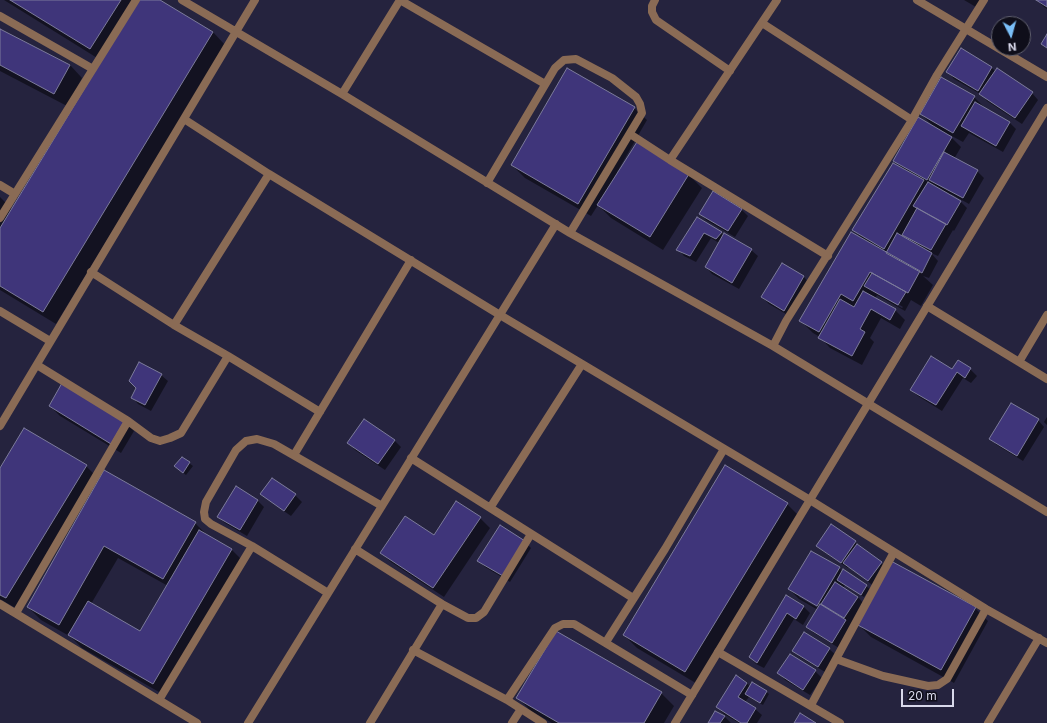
<!DOCTYPE html>
<style>
body{margin:0}
#map{position:relative;width:1047px;height:723px;overflow:hidden;background:#25233e;font-family:Inter,sans-serif}
canvas{display:block}
.north{position:absolute;left:991px;top:16px;width:40px;height:40px;box-sizing:border-box;background:#0f0e1a;border:1px solid #5f5f6d;border-radius:50%;rotate:174deg;font-size:11px;font-weight:700;line-height:16px;text-align:center;color:#d8d8ea}
.north::after{content:'';display:block;margin:auto;width:14px;height:18px;background:#7abff8;clip-path:polygon(50% 0,100% 100%,50% 72%,0 100%)}
.scale{position:absolute;left:901px;top:689px;width:53px;height:18px;box-sizing:border-box;border:2px solid #d8d8ea;border-top:0;padding-left:5px;font-size:12px;line-height:14px;white-space:nowrap;color:#d8d8ea;-webkit-text-stroke:3px #0f0e1a;paint-order:stroke}
</style>
<div id="map">
<canvas width="1047" height="723"></canvas>
<div class="north">N</div>
<div class="scale">20 m</div>
</div>
<script>
const g = document.querySelector('canvas').getContext('2d');
g.lineJoin = 'round';
function fillPath(path, color) { g.fillStyle = color; g.fill(path, 'evenodd'); }
const toPath = rows => new Path2D(rows.map(r => 'M' + r).join(''));
function stroke(path, color, width, dash) { g.strokeStyle = color; g.lineWidth = width; g.lineCap = dash ? 'butt' : 'round'; g.setLineDash(dash || []); g.stroke(path); }
fillPath(toPath([
 [4,0,158,0,213,32,225,45,56,324,0,290,0,197,12,209,102,61],
 [964,0,987,0,981,10],
 [1037,0,1047,0,1047,9,1044,7],
 [0,30,70,65,82,78,67,106,0,71],
 [992,68,996,72,1032,93,1038,100,1022,124,987,101,982,95,954,79,948,72],
 [974,97,984,107,983,108,1010,123,1016,129,1003,152,969,133,963,142,948,134,961,147,954,159,977,171,984,178,969,204,951,194,950,195,961,202,967,208,954,231,953,230,938,256,931,253,938,261,929,278,923,276,933,285,921,306,911,300,905,311,877,295,875,299,895,310,905,320,900,329,881,318,870,338,874,342,862,365,830,348,820,337,813,333,800,320,862,238,853,230,901,167,895,161,934,127,921,114],
 [878,292,903,307,902,308,878,294],
 [634,108,647,120,617,172,689,175,702,188,663,250,611,218,598,205,591,216,525,178,512,165],
 [741,209,748,216,735,237,706,220,700,213],
 [697,218,724,235,751,250,758,256,739,289,712,274,706,267,719,243,711,238,696,262,684,256,678,249],
 [782,264,804,277,810,284,791,317,769,304,762,297],
 [970,369,977,376,971,383,963,378,942,411,918,396,911,390,953,370],
 [161,375,168,381,151,411,138,404,132,397],
 [50,406,125,421,134,431,121,453,60,416],
 [1047,417,1047,425,1044,422],
 [1038,420,1044,427,1023,461,997,445,990,439],
 [394,440,401,447,385,470,355,450,349,443],
 [182,458,193,466,186,475,179,469],
 [86,466,100,480,195,523,208,536,231,549,244,562,166,696,82,648,71,637,41,620,28,607,98,483,97,482,19,610,0,599,0,470],
 [118,558,168,586,140,632,91,604],
 [236,488,258,501,264,507,247,536,225,523,218,517],
 [262,494,295,495,302,502,291,516,268,500],
 [787,504,800,517,699,685,637,648,624,635],
 [480,518,490,528,444,597,391,562,381,553,434,536],
 [524,541,531,548,510,582,485,567,479,561],
 [855,542,888,569,975,608,988,621,954,683,871,637,858,624,875,587,849,567,848,568,824,552,817,546],
 [839,568,843,572,843,571,870,589,864,597,845,585,843,588,858,597,864,604,839,648,814,633,807,627,818,610,799,599,789,589],
 [799,595,821,608,820,609,799,597],
 [786,596,804,607,810,613,803,625,794,619,764,668,756,664,750,657],
 [829,649,836,655,825,672,800,657,793,651],
 [815,671,822,678,810,695,785,680,779,673],
 [747,683,750,687,766,692,769,694,763,705,749,697,745,702,755,709,762,715,757,723,739,723,724,714,717,707],
 [661,693,674,706,664,723,552,723,531,711,518,698],
 [724,716,731,723,709,723]
]), '#0007');
const building = toPath([
 [10,0,121,0,90,49,10,0],
 [138,0,160,0,213,32,43,312,0,286,0,228,138,0],
 [1036,0,1047,0,1047,7,1036,0],
 [0,29,70,65,54,94,0,65,0,29],
 [1047,34,1047,48,1041,44,1047,34],
 [961,48,992,67,978,91,946,72,961,48],
 [567,68,635,107,578,204,511,165,567,68],
 [997,68,1033,92,1015,118,979,94,997,68],
 [941,77,975,96,953,133,920,114,941,77],
 [975,102,1010,122,996,146,961,126,975,102],
 [918,117,952,137,927,180,893,161,918,117],
 [637,142,689,174,650,237,597,205,637,142],
 [944,152,978,170,963,198,929,180,944,152],
 [893,163,924,180,884,249,852,230,893,163],
 [928,182,961,201,947,225,913,206,928,182],
 [713,191,742,209,728,231,699,214,713,191],
 [917,208,946,224,931,250,902,235,917,208],
 [697,217,722,232,716,239,704,233,690,256,676,250,697,217],
 [851,232,920,271,908,293,870,272,853,301,841,294,819,332,799,321,851,232],
 [724,233,752,249,732,283,705,267,724,233],
 [897,233,932,253,922,273,886,253,897,233],
 [782,263,804,276,784,311,761,297,782,263],
 [872,273,906,292,898,305,864,286,872,273],
 [863,291,896,309,890,320,871,309,860,329,865,332,852,356,818,338,840,299,854,307,863,291],
 [931,356,952,369,958,360,971,368,965,378,957,372,936,405,910,390,931,356],
 [139,362,162,374,145,405,131,398,136,388,129,381,139,362],
 [62,383,125,420,111,444,49,406,62,383],
 [1011,403,1039,419,1017,456,989,439,1011,403],
 [364,419,395,440,378,464,347,443,364,419],
 [24,428,87,465,6,598,0,595,0,468,24,428],
 [182,457,190,462,183,473,174,466,182,457],
 [725,465,788,503,685,672,623,635,725,465],
 [104,470,196,522,163,579,104,546,59,625,27,607,104,470],
 [272,478,296,494,284,511,260,494,272,478],
 [236,486,258,500,240,530,217,517,236,486],
 [456,501,481,517,433,588,380,553,405,516,434,535,456,501],
 [831,524,856,541,841,563,816,546,831,524],
 [500,525,525,541,503,576,477,561,500,525],
 [199,530,232,549,153,684,68,635,88,601,140,631,199,530],
 [857,544,882,562,868,581,843,563,857,544],
 [811,551,840,567,817,606,788,589,811,551],
 [891,561,976,607,941,670,856,624,891,561],
 [843,569,867,585,861,595,837,580,843,569],
 [835,582,858,597,844,618,821,604,835,582],
 [786,595,804,606,796,619,787,613,757,663,749,657,786,595],
 [820,604,846,620,832,643,806,627,820,604],
 [556,631,662,692,644,723,559,723,516,698,556,631],
 [804,632,830,648,818,667,792,651,804,632],
 [790,654,816,670,803,690,777,673,790,654],
 [736,675,747,683,738,697,756,708,747,723,741,723,716,707,736,675],
 [752,682,767,691,760,703,745,694,752,682],
 [715,711,725,716,720,723,708,723,715,711],
 [800,713,816,723,794,723,800,713]
]);
fillPath(building, '#3f357a');
stroke(building, '#7c7b9b', 1);
stroke(toPath([
 [182,0,342,94,570,233,773,346,1047,512],
 [400,0,545,84],
 [655,0,652,6,652,12,656,20,730,71],
 [917,0,1047,77],
 [0,16,93,69],
 [762,23,912,120],
 [342,94,400,0],
 [184,119,269,174,500,315,810,500,986,609,1047,643],
 [630,134,670,160,828,256],
 [670,160,777,0],
 [487,183,555,68,564,60,576,59,612,78,636,97,640,104,642,113,570,233],
 [0,185,15,194],
 [0,218,136,0],
 [91,272,174,325,228,356,320,412],
 [927,306,1047,379],
 [0,311,50,341],
 [174,325,269,174],
 [773,346,786,321,912,120,937,75,984,0],
 [1019,362,1047,315],
 [37,365,128,421,151,438,160,441,170,438,181,433,228,356],
 [0,426,255,0],
 [294,455,411,260],
 [411,458,633,598],
 [490,508,582,364],
 [355,549,442,604,468,618,476,618,484,612,531,534],
 [328,593,252,546,211,524,205,519,204,512,206,502,236,450,246,441,257,439,274,444,382,506],
 [0,604,197,723],
 [16,613,128,421],
 [606,642,665,549,724,449],
 [413,650,507,700,543,723],
 [718,652,840,723],
 [836,659,883,676,928,686,938,685,947,679,986,609],
 [159,700,252,546],
 [507,700,555,628,563,624,574,624,692,695],
 [811,705,894,552],
 [248,723,556,224],
 [370,723,442,604],
 [512,723,521,709],
 [988,723,1039,638]
]), '#8a6b55', 8);
stroke(toPath([
 [675,723,1047,108]
]), '#8a6b55', 8);
</script>
